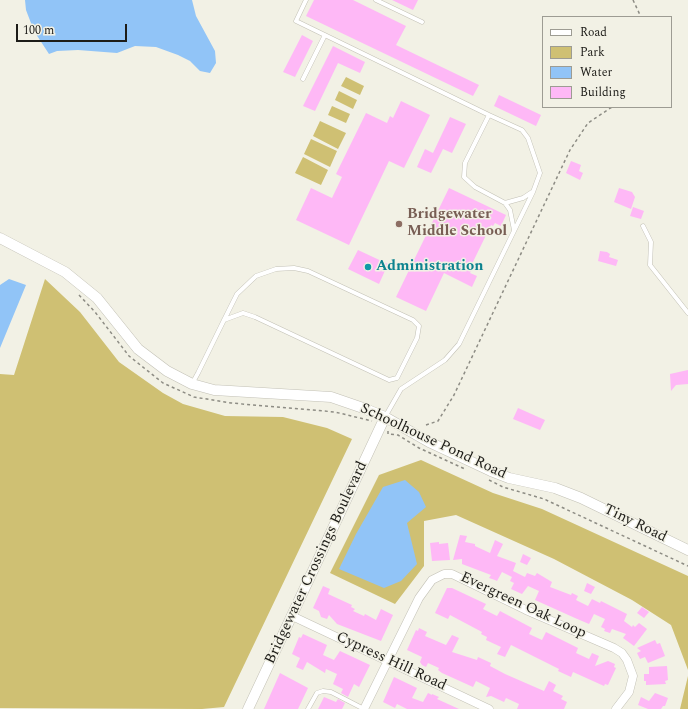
<!DOCTYPE html>
<style>
body{margin:0}
#map{position:relative;width:688px;height:709px;overflow:hidden;background:#f2f1e5;font-family:Spectral,serif}
canvas{display:block}
.legend{position:absolute;left:542px;top:16px;width:130px;height:92px;box-sizing:border-box;background:#f2f1e5;border:1px solid #9d9c93;margin:0;padding:5px 7px;list-style:none;font-size:12px;color:#1d1c18}
.legend li{display:flex;align-items:center;gap:8px;height:20px}
.legend b{width:20px;border:1px solid #9d9c93}
.scale{position:absolute;left:16px;top:24px;width:111px;height:18px;box-sizing:border-box;border:2px solid #1d1c18;border-top:0;padding-left:5px;font-size:12px;line-height:14px;white-space:nowrap;color:#1d1c18;-webkit-text-stroke:3px #f2f1e5;paint-order:stroke}
</style>
<div id="map">
<canvas width="688" height="709"></canvas>
<ul class="legend">
<li><b style="height:5px;background:#fff"></b>Road</li>
<li><b style="height:11px;background:#cfc073"></b>Park</li>
<li><b style="height:11px;background:#91c4f7"></b>Water</li>
<li><b style="height:11px;background:#feb8f6"></b>Building</li>
</ul>
<div class="scale">100 m</div>
</div>
<script>
const g = document.querySelector('canvas').getContext('2d');
g.lineJoin = 'round';
function fillPath(path, color) { g.fillStyle = color; g.fill(path, 'evenodd'); }
const toPath = rows => new Path2D(rows.map(r => 'M' + r).join(''));
function stroke(path, color, width, dash) { g.strokeStyle = color; g.lineWidth = width; g.lineCap = dash ? 'butt' : 'round'; g.setLineDash(dash || []); g.stroke(path); }
function write(font, color, halo, rows, align = 'center') {
  g.font = font + ' Spectral,serif'; g.lineWidth = 3; g.setLineDash([]); g.textBaseline = 'middle'; g.strokeStyle = halo; g.fillStyle = color; for (const [text, x, y, turn = 0] of rows) {
    g.save(); g.translate(x, y); g.rotate((+turn || 0) * Math.PI / 180); g.textAlign = isNaN(turn) ? turn : align; if (halo) g.strokeText(text, 0, 0); g.fillText(text, 0, 0); g.restore();
  }
}
fillPath(toPath([
 [346,77,364,86,360,95,341,86],
 [339,91,357,100,353,109,335,100],
 [332,106,350,114,346,123,328,115],
 [320,121,346,133,338,149,313,136],
 [311,139,337,151,330,167,304,154],
 [303,157,328,170,321,185,295,173],
 [45,279,80,312,119,362,163,393,183,404,225,416,283,417,327,428,352,439,224,707,202,709,0,708,0,374,14,375],
 [421,460,493,493,542,509,688,576,688,670,671,625,632,600,554,559,456,515,424,521,424,566,395,604,330,573,379,475],
 [688,676,688,709,680,709]
]), '#cfc073');
fillPath(toPath([
 [25,0,192,0,196,16,215,51,216,63,210,73,200,71,190,61,178,55,156,47,135,46,117,53,78,50,57,51,49,54,34,31,26,10],
 [9,279,26,285,0,348,0,285],
 [405,480,419,492,426,507,407,523,417,564,401,581,384,588,339,569,356,534,383,487]
]), '#91c4f7');
fillPath(toPath([
 [314,0,353,0,406,26,396,45,479,85,473,96,306,16],
 [392,0,418,0,413,10],
 [302,35,313,41,295,77,283,72],
 [333,46,365,62,360,73,338,63,315,111,303,106],
 [499,95,541,115,536,126,494,106],
 [401,101,430,115,404,168,389,161,349,245,296,220,311,188,332,198,342,177,336,174,366,113,387,123,390,116,393,118],
 [450,117,466,124,452,153,443,149,431,173,417,167,425,149,433,153],
 [571,161,581,165,579,171,583,173,580,180,566,173],
 [449,188,506,215,501,226,495,223,493,226,491,225,470,268,472,269,470,273,477,276,472,287,444,273,426,311,396,297],
 [619,188,632,192,635,197,631,209,614,202],
 [633,207,644,211,641,219,630,216],
 [358,250,388,264,379,284,348,269],
 [600,251,607,252,610,254,609,257,618,260,616,266,598,261],
 [688,370,688,384,676,385,671,391,670,374],
 [518,408,545,420,540,430,513,419],
 [460,535,467,536,465,542,475,544,475,546,490,553,495,540,503,544,497,556,516,563,513,571,525,577,527,573,535,576,537,573,552,582,550,587,571,595,572,593,578,596,576,600,588,606,592,599,600,603,601,601,627,614,624,621,632,627,633,625,635,627,639,623,647,629,634,646,623,638,626,634,612,629,610,633,604,631,605,629,601,627,605,619,594,614,589,624,575,618,535,600,539,591,528,586,522,594,511,589,514,583,510,581,512,577,502,572,497,581,495,580,489,578,491,575,462,564,462,559,453,560],
 [439,542,439,544,448,543,450,560,432,561,430,543],
 [523,554,531,558,527,565,520,562],
 [587,583,595,587,591,594,584,591],
 [323,586,330,589,328,594,352,605,351,607,355,609,353,611,364,616,365,614,376,620,381,609,393,615,381,641,337,624,329,615,327,619,321,617,319,611,313,608],
 [447,588,452,588,486,604,483,609,497,616,500,611,532,628,529,634,542,640,546,632,578,648,576,653,589,659,592,653,599,656,595,666,608,661,615,664,614,667,616,668,608,685,605,684,604,686,573,672,571,677,558,671,559,669,511,645,505,657,497,654,501,647,486,640,487,637,481,634,482,632,450,615,448,619,435,613],
 [642,607,649,612,644,618,637,613],
 [419,628,427,632,425,636,446,645,452,635,459,638,452,652,477,660,478,657,491,663,490,666,505,674,544,691,549,681,556,685,553,691,563,696,561,699,567,702,564,709,517,709,519,704,506,698,504,702,491,696,486,697,490,688,476,681,473,687,442,673,438,670,439,668,428,663,426,667,422,665,420,662,422,657,407,650,416,630,418,631],
 [303,634,327,645,323,655,334,660,340,651,370,665,359,687,354,684,348,697,341,693,343,689,333,684,337,674,326,669,325,673,307,662,303,670,296,667,300,658,292,654,299,637,301,638],
 [655,640,657,644,660,643,665,656,648,663,645,657,640,659,637,653,641,651,637,648],
 [667,666,668,680,665,681,666,684,646,685,646,681,644,681,644,674,649,674,649,667],
 [280,673,308,688,298,709,264,709],
 [394,677,417,688,412,698,423,702,428,693,432,695,432,694,439,697,437,699,459,709,407,709,397,704,395,708,383,702],
 [655,693,668,698,665,706,663,706,661,709,648,709,638,705,641,697,649,701],
 [324,697,336,702,338,699,345,703,342,709,318,709]
]), '#feb8f6');
const service = toPath([
 [306,0,296,21,489,115],
 [376,0,422,22],
 [303,79,325,35],
 [505,203,523,198,532,192],
 [643,226,651,242,650,265,688,313],
 [192,384,198,373,224,320,237,294,256,276,276,269,294,268,308,271,413,320,419,326,417,338,397,378,389,380,255,317,243,313,224,320],
 [385,417,401,389,445,360,459,344,533,192,540,173,528,138,522,130,489,115,465,163,464,177,475,187,505,203,510,210,514,230],
 [308,709,317,693,323,691,331,692,364,709]
]);
const minor = toPath([
 [292,616,489,709],
 [364,709,419,598,432,580,444,574,452,574,526,610,614,648,622,653,627,660,633,676,629,692,616,709]
]);
const tertiary = toPath([
 [0,238,65,272,97,298,138,349,167,371,192,384,214,390,331,397,363,408,385,417,429,442,491,471,509,478,555,488,581,498,688,550],
 [248,709,385,417]
]);
stroke(service, '#c2c0b5', 5);
stroke(minor, '#c2c0b5', 9);
stroke(tertiary, '#c2c0b5', 11);
stroke(toPath([
 [633,0,641,17],
 [79,295,95,312,129,356,163,383,194,397,231,403,335,412,372,421],
 [426,425,438,421,454,395,570,150,588,123,612,107],
 [388,431,388,434,398,435,419,448,465,469],
 [489,480,503,487,544,499,688,566]
]), '#8d8c84', 1.5, [3, 3]);
stroke(service, '#fff', 4);
stroke(minor, '#fff', 8);
stroke(tertiary, '#fff', 10);
for (const [x, y, r, color] of [
 [399,224,4,"#8d6e63"],
 [368,267,4,"#0f9aa8"]
]) { const dot = new Path2D(); dot.arc(x, y, r, 0, 2 * Math.PI); g.fillStyle = color; g.fill(dot); stroke(dot, '#f2f1e5', 1.5); }
write('bold 15px', '#785e54', '#f2f1e5', [
 ["Bridgewater",407,215],
 ["Middle School",407,232]
], 'left');
write('bold 15px', '#0d838f', '#f2f1e5', [
 ["Administration",376,267]
], 'left');
write('15px', '#1d1c18', '#f2f1e5', [
 ["Schoolhouse Pond Road",433,442,25],
 ["Tiny Road",635,524,26],
 ["Bridgewater Crossings Boulevard",317,563,-65],
 ["Evergreen Oak Loop",523,606,25],
 ["Cypress Hill Road",391,662,25]
]);
</script>
